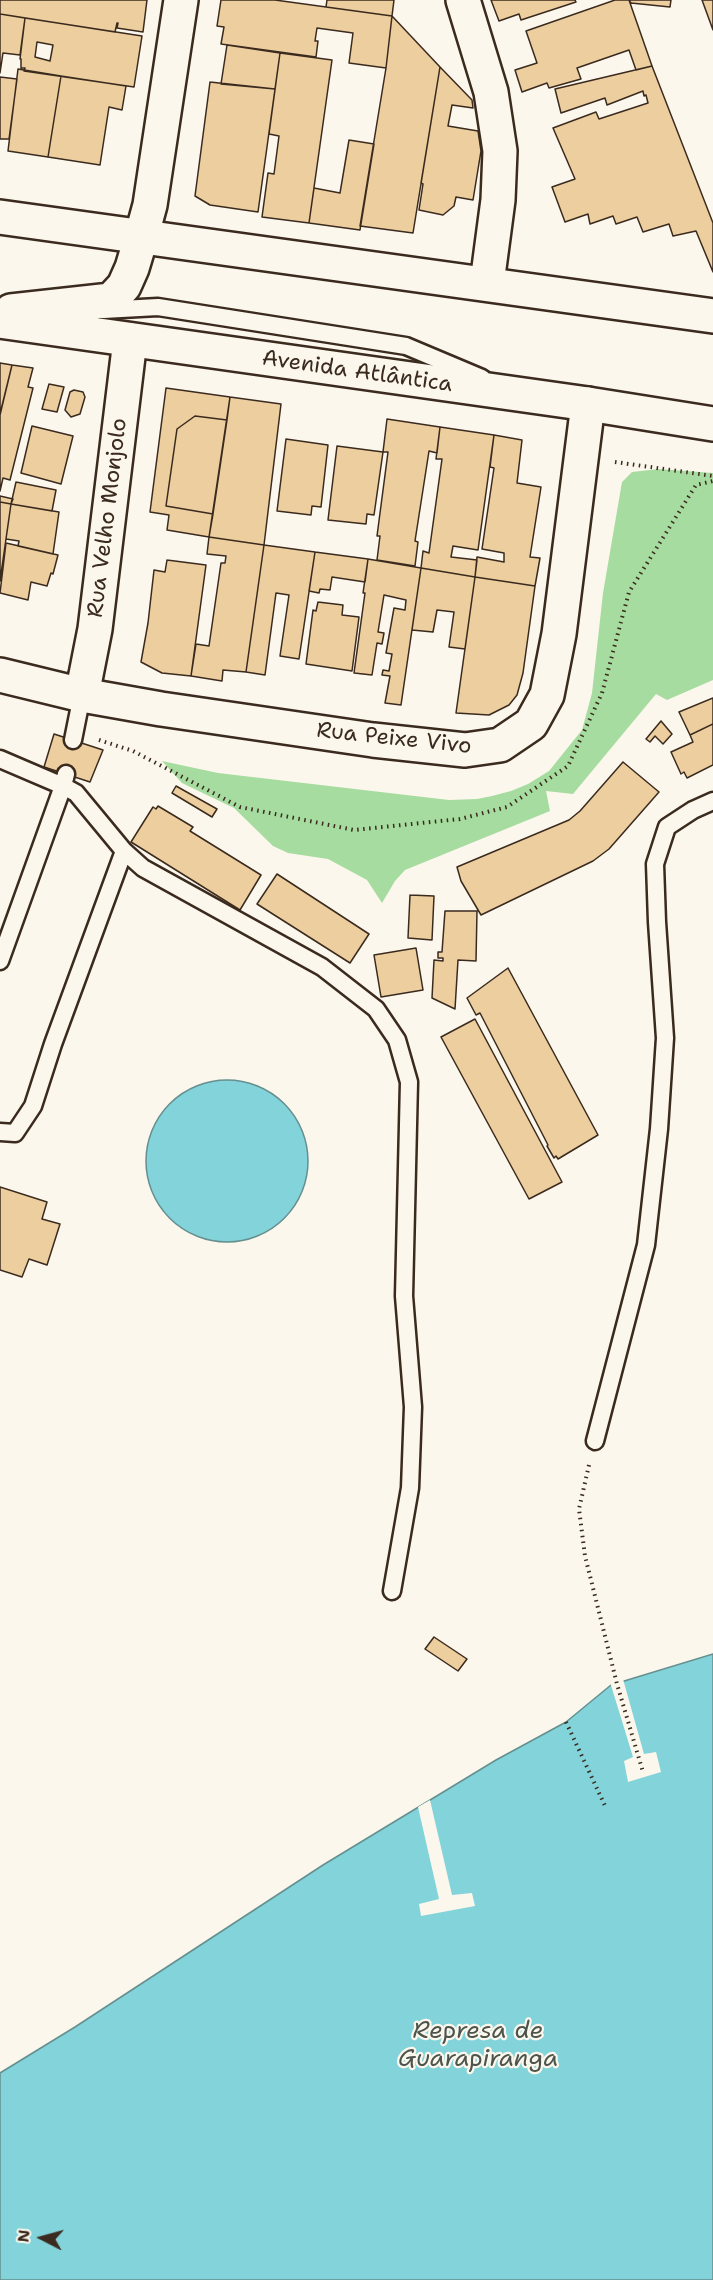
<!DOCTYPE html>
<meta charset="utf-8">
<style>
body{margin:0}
#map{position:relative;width:713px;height:2280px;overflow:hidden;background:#fbf7ec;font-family:"Shantell Sans",sans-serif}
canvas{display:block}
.north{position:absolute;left:12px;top:2208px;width:60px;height:60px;-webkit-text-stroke:4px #fbf7ec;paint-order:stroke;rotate:276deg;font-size:16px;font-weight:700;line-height:24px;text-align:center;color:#3b2a1e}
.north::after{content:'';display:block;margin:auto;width:21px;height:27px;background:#3b2a1e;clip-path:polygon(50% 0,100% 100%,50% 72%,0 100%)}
</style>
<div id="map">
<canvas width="713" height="2280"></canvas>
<div class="north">N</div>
</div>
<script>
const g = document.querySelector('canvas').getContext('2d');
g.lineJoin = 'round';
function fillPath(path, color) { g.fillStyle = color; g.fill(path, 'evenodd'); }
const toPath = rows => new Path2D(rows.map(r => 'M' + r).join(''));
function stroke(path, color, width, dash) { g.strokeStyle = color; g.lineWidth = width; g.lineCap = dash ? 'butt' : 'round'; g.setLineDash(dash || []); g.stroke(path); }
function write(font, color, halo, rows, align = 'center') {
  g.font = font + ' "Shantell Sans",sans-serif'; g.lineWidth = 4.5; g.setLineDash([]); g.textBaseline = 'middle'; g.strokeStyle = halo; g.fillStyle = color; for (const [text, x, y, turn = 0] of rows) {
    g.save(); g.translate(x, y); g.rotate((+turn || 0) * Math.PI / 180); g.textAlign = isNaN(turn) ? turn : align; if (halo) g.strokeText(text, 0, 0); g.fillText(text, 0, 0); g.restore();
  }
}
fillPath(toPath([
 [659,469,713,473,713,680,667,700,656,694,573,794,546,791,550,811,405,870,395,881,382,903,367,880,328,859,288,853,273,846,234,808,182,783,162,761,218,773,449,800,477,799,492,796,511,791,528,784,549,771,582,730,592,693,603,593,622,482,632,472]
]), '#a6dc9f');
const water = toPath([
 '146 1161a81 81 0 1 1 162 0a81 81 0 1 1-162 0Z',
 [713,1654,713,2280,0,2280,0,2073,75,2027,323,1865,496,1760,566,1722,611,1685,713,1654]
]);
fillPath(water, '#82d3da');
stroke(water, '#668f8f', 1.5);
fillPath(toPath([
 [623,1679,644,1754,656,1752,661,1772,628,1782,624,1761,633,1757,610,1682],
 [430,1800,452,1895,472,1893,475,1906,421,1916,419,1904,439,1899,418,1807]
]), '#fbf7ec');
const building = toPath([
 [0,0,147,0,143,32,117,28,118,23,117,23,115,32,0,14,0,0],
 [221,0,275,0,392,16,386,68,349,63,353,33,317,28,315,41,318,41,316,57,221,44,224,27,217,26,221,0],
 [327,0,394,0,392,16,326,7,327,0],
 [491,0,575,0,576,2,521,20,519,14,499,21,491,0],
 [615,0,629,0,652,66,636,70,629,50,577,68,581,79,549,88,547,83,522,92,515,70,537,63,526,31,615,0],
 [629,0,671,0,670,7,631,3,629,0],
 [702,0,713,0,713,30,702,0],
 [0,14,25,18,20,55,3,53,0,73,0,14],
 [392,16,440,67,413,233,360,226,386,68,392,16],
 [25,18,142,36,134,87,24,71,25,68,21,68,21,59,20,59,25,18],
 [37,42,53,45,50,61,35,57,37,42],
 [227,45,280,53,275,89,221,84,227,45],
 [280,53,332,60,309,223,262,217,268,173,274,174,279,136,269,134,280,53],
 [652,66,713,223,713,272,696,231,673,236,669,224,643,232,637,217,616,224,613,216,590,224,588,214,565,222,552,187,575,179,553,128,596,112,599,119,648,103,646,95,644,96,643,91,607,105,605,98,561,113,555,89,652,66],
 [440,67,472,100,473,108,452,105,448,126,478,131,481,151,473,200,456,197,454,206,443,215,419,210,423,184,421,183,440,67],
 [18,69,61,76,48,157,8,151,18,69],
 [61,76,126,86,122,110,109,107,100,165,48,157,61,76],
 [0,77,17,79,9,139,0,139,0,77],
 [210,82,275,89,258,212,210,205,195,196,210,82],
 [349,140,374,144,360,230,309,223,314,188,340,193,349,140],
 [0,363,12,365,0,415,0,363],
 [12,365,33,368,28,387,33,388,10,480,3,478,0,491,0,414,12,365],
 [49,384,64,387,57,412,42,409,49,384],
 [166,388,230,397,227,420,195,416,177,429,166,506,213,514,209,537,167,530,169,515,150,512,166,388],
 [74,390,83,392,85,397,80,414,71,417,65,410,70,392,74,390],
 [230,397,281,404,264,545,209,537,230,397],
 [195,416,227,420,213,514,166,506,177,429,195,416],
 [387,419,440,427,437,453,429,451,415,541,418,542,415,566,377,560,380,536,377,536,388,452,383,452,387,419],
 [32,426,73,436,61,484,21,473,32,426],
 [440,427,494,435,478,550,453,546,451,557,477,560,475,577,421,568,423,551,429,553,442,459,436,459,440,427],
 [494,435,522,440,517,483,541,487,530,557,540,558,535,586,475,577,477,557,504,562,504,553,482,549,494,468,490,467,494,435],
 [286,439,328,445,321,507,312,506,311,515,277,511,286,439],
 [337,446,383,452,374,515,367,514,366,524,328,520,337,446],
 [16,482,56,490,52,511,11,504,16,482],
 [0,496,13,499,11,504,0,502,0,496],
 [0,502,11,504,0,581,0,502],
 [11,504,59,512,53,554,18,546,19,541,6,539,11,504],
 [209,537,264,545,246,672,223,670,222,681,191,676,196,644,209,646,221,563,225,563,226,556,207,554,209,537],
 [6,543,58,555,53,574,51,573,47,586,31,582,28,600,0,593,6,543],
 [264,545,315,552,299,659,280,656,289,595,276,593,265,675,246,672,264,545],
 [315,552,368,559,365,582,332,577,330,590,320,589,319,593,309,591,315,552],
 [368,559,421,568,401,705,385,703,390,676,382,675,383,670,389,671,392,654,386,653,394,608,405,610,406,600,384,595,378,632,384,633,382,644,377,643,372,675,354,673,365,593,363,593,368,559],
 [167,560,206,565,191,676,162,673,141,662,148,623,154,570,165,572,167,560],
 [421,568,475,577,465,649,449,647,454,612,437,610,433,632,412,630,421,568],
 [475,577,535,586,523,673,517,695,509,705,489,715,456,713,475,577],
 [318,602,343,605,342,615,359,617,352,671,306,664,313,610,316,611,318,602],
 [713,698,713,724,690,735,679,712,713,698],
 [661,721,672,734,663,744,655,736,650,742,646,739,661,721],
 [713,724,713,765,687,778,684,772,681,774,671,752,693,742,690,735,713,724],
 [54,734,103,750,90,782,44,767,54,734],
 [623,762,659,792,609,849,593,861,481,915,461,881,457,867,569,820,580,811,623,762],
 [176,786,217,809,212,817,172,793,176,786],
 [158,806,193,827,190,831,261,875,240,910,131,842,153,807,156,809,158,806],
 [277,874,369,934,350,963,257,904,277,874],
 [410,895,434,896,432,940,408,938,410,895],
 [445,911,477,911,476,961,458,960,455,1009,432,998,434,960,443,961,443,958,438,958,438,952,442,952,445,911],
 [416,948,423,990,381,997,374,955,416,948],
 [508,968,598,1135,558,1159,556,1156,554,1158,547,1146,548,1145,480,1013,476,1015,467,998,508,968],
 [475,1019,562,1182,529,1199,441,1037,475,1019],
 [0,1187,47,1202,42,1219,60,1224,47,1265,29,1259,22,1277,0,1270,0,1187],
 [434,1637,467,1659,458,1671,425,1649,434,1637]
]);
fillPath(building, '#ecce9f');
stroke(building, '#3b2a1e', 1.5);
const lane = toPath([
 [103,310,158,307,406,346,482,378],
 [73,740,82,695],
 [0,759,63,786,66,774],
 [0,961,63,786,76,793,124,851,143,868,322,967,376,1009,397,1040,409,1082,404,1296,413,1407,410,1488,392,1591],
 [0,1132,15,1133,33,1106,53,1044,124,851],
 [595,1441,646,1245,659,1129,665,1038,657,922,655,864,667,827,693,810,713,801]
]);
const street = toPath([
 [463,0,491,92,500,151,498,200,487,283],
 [0,675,82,695,161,709,373,740,465,750,500,745,531,724,547,695,559,634,588,404],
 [82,695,95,629,130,340]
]);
const secondary = toPath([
 [141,238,150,205,181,0]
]);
const primary = toPath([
 [0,217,713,316],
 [11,311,111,300,124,286,132,268,141,238],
 [0,321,588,404,713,424]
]);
stroke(lane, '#3b2a1e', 21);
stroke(street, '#3b2a1e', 38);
stroke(secondary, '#3b2a1e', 38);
stroke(primary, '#3b2a1e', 38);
stroke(toPath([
 [615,462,713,476],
 [99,740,133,751,240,807,354,830,460,819,507,807,568,766,602,693,629,592,696,485,713,481],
 [589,1465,579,1509,585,1556,617,1684,643,1772],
 [566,1722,606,1808]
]), '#3b2a1e', 4, [1.5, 4.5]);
stroke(lane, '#fbf7ec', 16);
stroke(street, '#fbf7ec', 33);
stroke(secondary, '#fbf7ec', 33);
stroke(primary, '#fbf7ec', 33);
write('22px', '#3b2a1e', '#fbf7ec', [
 ["Avenida Atlântica",357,372,8],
 ["Rua Velho Monjolo",108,518,-83],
 ["Rua Peixe Vivo",394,739,6]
]);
write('italic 24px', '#4d544d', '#fbf7ec', [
 ["Represa de",478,2032],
 ["Guarapiranga",478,2060]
]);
</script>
